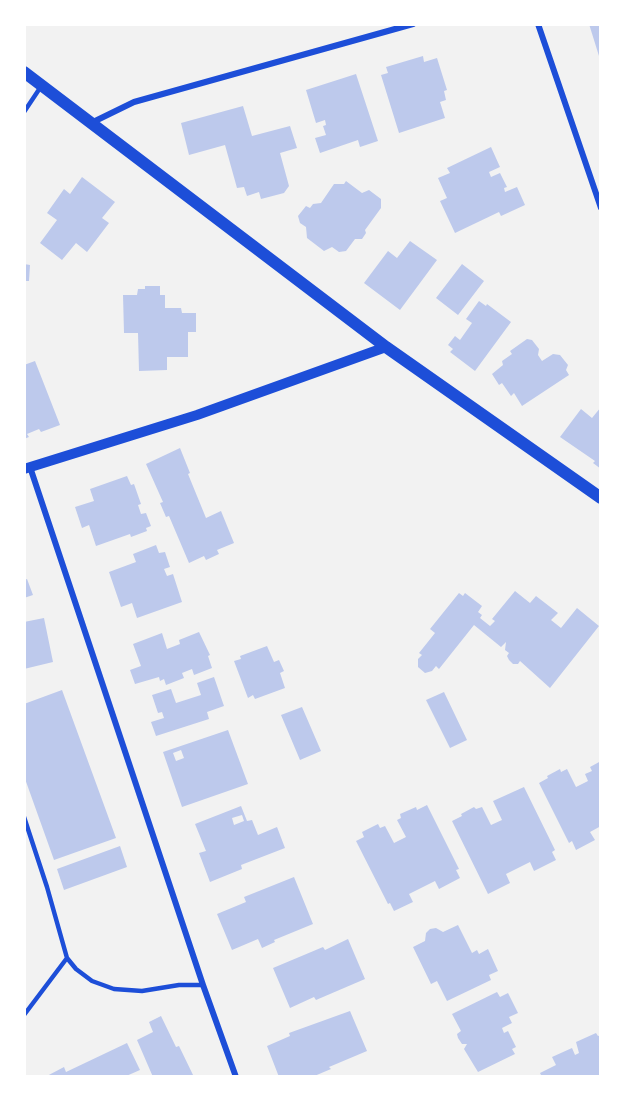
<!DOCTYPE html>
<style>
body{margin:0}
#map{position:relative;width:625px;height:1101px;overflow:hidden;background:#f2f2f2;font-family:"Nunito Sans",sans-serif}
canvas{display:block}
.frame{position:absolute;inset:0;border:26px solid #fff;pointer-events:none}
</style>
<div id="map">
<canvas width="625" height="1101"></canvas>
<div class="frame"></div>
</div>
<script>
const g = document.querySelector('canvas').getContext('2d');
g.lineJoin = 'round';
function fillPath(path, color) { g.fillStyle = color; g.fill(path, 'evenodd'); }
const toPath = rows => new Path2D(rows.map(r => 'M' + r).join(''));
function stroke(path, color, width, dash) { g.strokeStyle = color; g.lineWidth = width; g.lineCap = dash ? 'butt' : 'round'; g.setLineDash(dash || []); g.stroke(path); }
fillPath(toPath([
 [589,24,601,24,601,55,599,56],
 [423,56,424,62,437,58,447,90,444,91,446,100,440,102,445,118,399,133,381,75,388,73,386,67],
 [356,74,378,141,360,147,358,140,320,153,315,138,326,135,323,126,326,125,325,120,316,123,306,90],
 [243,106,252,136,290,126,297,148,280,153,289,186,284,193,261,199,259,192,247,196,244,187,237,188,225,145,189,155,181,123],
 [491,147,500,167,489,172,491,177,500,173,507,187,504,188,505,192,517,187,525,205,501,216,499,212,455,233,440,201,447,198,438,178,450,173,447,168],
 [82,177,115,202,102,218,109,223,87,252,76,243,62,260,40,243,57,220,47,213,64,189,70,194],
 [346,181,362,193,369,190,381,199,381,208,365,230,366,233,362,239,355,239,346,251,339,252,332,247,324,251,307,238,306,227,300,223,298,216,306,206,310,208,313,204,321,203,334,184,344,184],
 [410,241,437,260,400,310,364,283,388,251,397,258],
 [24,264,30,265,29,281,24,281],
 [462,264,484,281,458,315,436,298],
 [145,286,160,286,160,295,165,295,165,308,181,308,182,313,196,313,196,332,188,332,188,357,167,357,167,370,139,371,138,333,124,333,123,295,137,295,138,289,145,289],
 [479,301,486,306,487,304,511,322,475,371,450,352,453,349,448,345,455,336,460,340,472,323,466,319],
 [527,339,532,340,539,349,538,355,542,361,553,354,560,355,568,365,566,370,569,375,522,406,514,393,511,396,502,383,499,385,492,374,503,365,502,361,512,354,510,351],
 [35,361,60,425,41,432,39,429,27,434,29,437,24,439,24,365],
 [601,407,601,469,593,463,595,461,560,437,581,409,592,418],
 [180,448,190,473,188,474,206,518,221,511,234,543,217,550,219,554,206,560,204,556,189,563,169,516,166,517,160,503,163,502,146,464],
 [127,476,131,485,134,484,141,504,138,505,141,514,146,513,151,526,146,528,147,531,131,537,130,534,96,546,89,525,82,528,75,507,94,501,90,489],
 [156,545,159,553,165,552,170,567,164,569,167,576,173,574,182,602,137,618,132,603,121,607,109,572,136,562,133,554],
 [27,579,33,595,24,598,24,580],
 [515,591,530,603,536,596,558,613,551,620,561,628,577,608,599,626,550,688,520,661,518,664,513,664,509,660,507,656,509,653,505,650,506,642,501,647,474,625,439,669,436,666,432,671,425,673,418,667,418,659,422,655,419,653,435,633,430,629,459,593,463,596,465,593,482,606,478,612,482,615,480,618,490,626,495,621,492,619],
 [44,618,53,662,24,669,24,622],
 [199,632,210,655,208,656,212,668,194,675,192,669,182,673,184,678,166,685,164,679,160,681,159,677,135,684,130,670,141,666,133,644,162,633,167,649,180,644,179,640],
 [267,646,274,662,279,660,284,671,280,673,285,688,255,699,253,695,248,698,234,661,241,659,240,656],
 [214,677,224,706,207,712,209,719,156,736,151,722,164,718,162,712,158,713,152,695,171,689,176,703,201,695,197,683],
 [62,690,116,838,54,860,24,776,24,704],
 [444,692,467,740,450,748,426,700],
 [302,707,321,751,300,760,281,715],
 [228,730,248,784,182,807,163,752],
 [181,750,184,758,176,761,173,753],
 [601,761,601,826,590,832,595,840,576,850,572,841,569,843,539,783,548,778,547,776,560,769,561,772,567,769,576,787,588,781,585,774,592,771,590,767],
 [524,787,555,850,552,852,556,860,534,871,530,862,506,874,510,883,488,894,452,821,462,816,461,814,474,807,476,809,482,807,491,825,502,820,493,801],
 [427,805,459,869,456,870,460,878,439,889,435,881,409,894,413,902,394,911,390,903,388,904,356,841,364,837,362,832,378,824,380,828,385,826,394,843,406,837,397,820,401,818,400,814,416,807,417,810],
 [241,806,247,821,252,820,258,835,277,827,285,848,241,865,242,869,210,882,199,853,206,851,195,824],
 [242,815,244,821,234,825,232,818],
 [120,846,127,867,64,890,57,869],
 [294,877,313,924,274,940,275,942,262,948,258,939,232,950,217,914,246,902,244,897],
 [458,925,472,953,477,950,479,954,488,949,498,971,489,975,491,980,447,1001,437,981,431,984,413,947,425,941,426,933,430,929,436,928,443,932],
 [348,939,365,979,316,1000,314,997,290,1008,273,968,323,947,325,950],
 [497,992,500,997,508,993,518,1013,509,1017,512,1023,502,1028,504,1033,508,1031,516,1047,512,1049,515,1054,478,1072,464,1049,467,1044,462,1044,458,1038,457,1034,461,1031,452,1014],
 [350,1011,367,1051,329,1067,331,1069,312,1077,279,1077,267,1046,290,1036,289,1033],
 [161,1016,176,1047,179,1046,194,1077,153,1077,137,1040,153,1032,149,1022],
 [596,1033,598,1036,601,1035,601,1077,542,1077,540,1073,556,1065,552,1057,572,1048,575,1055,579,1053,576,1042],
 [127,1043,140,1070,124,1077,45,1077,64,1067,66,1072]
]), '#bdc9ec');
stroke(toPath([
 [24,112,40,88],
 [24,817,47,887,67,958,76,969,92,981,114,989,142,991,179,985,203,985],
 [24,1015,67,958]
]), '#1d4ed8', 4.5);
stroke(toPath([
 [538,24,601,208],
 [91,123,134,102,413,24],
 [30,467,203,985,236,1077]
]), '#1d4ed8', 6);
stroke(toPath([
 [24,469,197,415,386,347]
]), '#1d4ed8', 10);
stroke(toPath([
 [24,72,386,347,601,498]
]), '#1d4ed8', 12);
</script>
